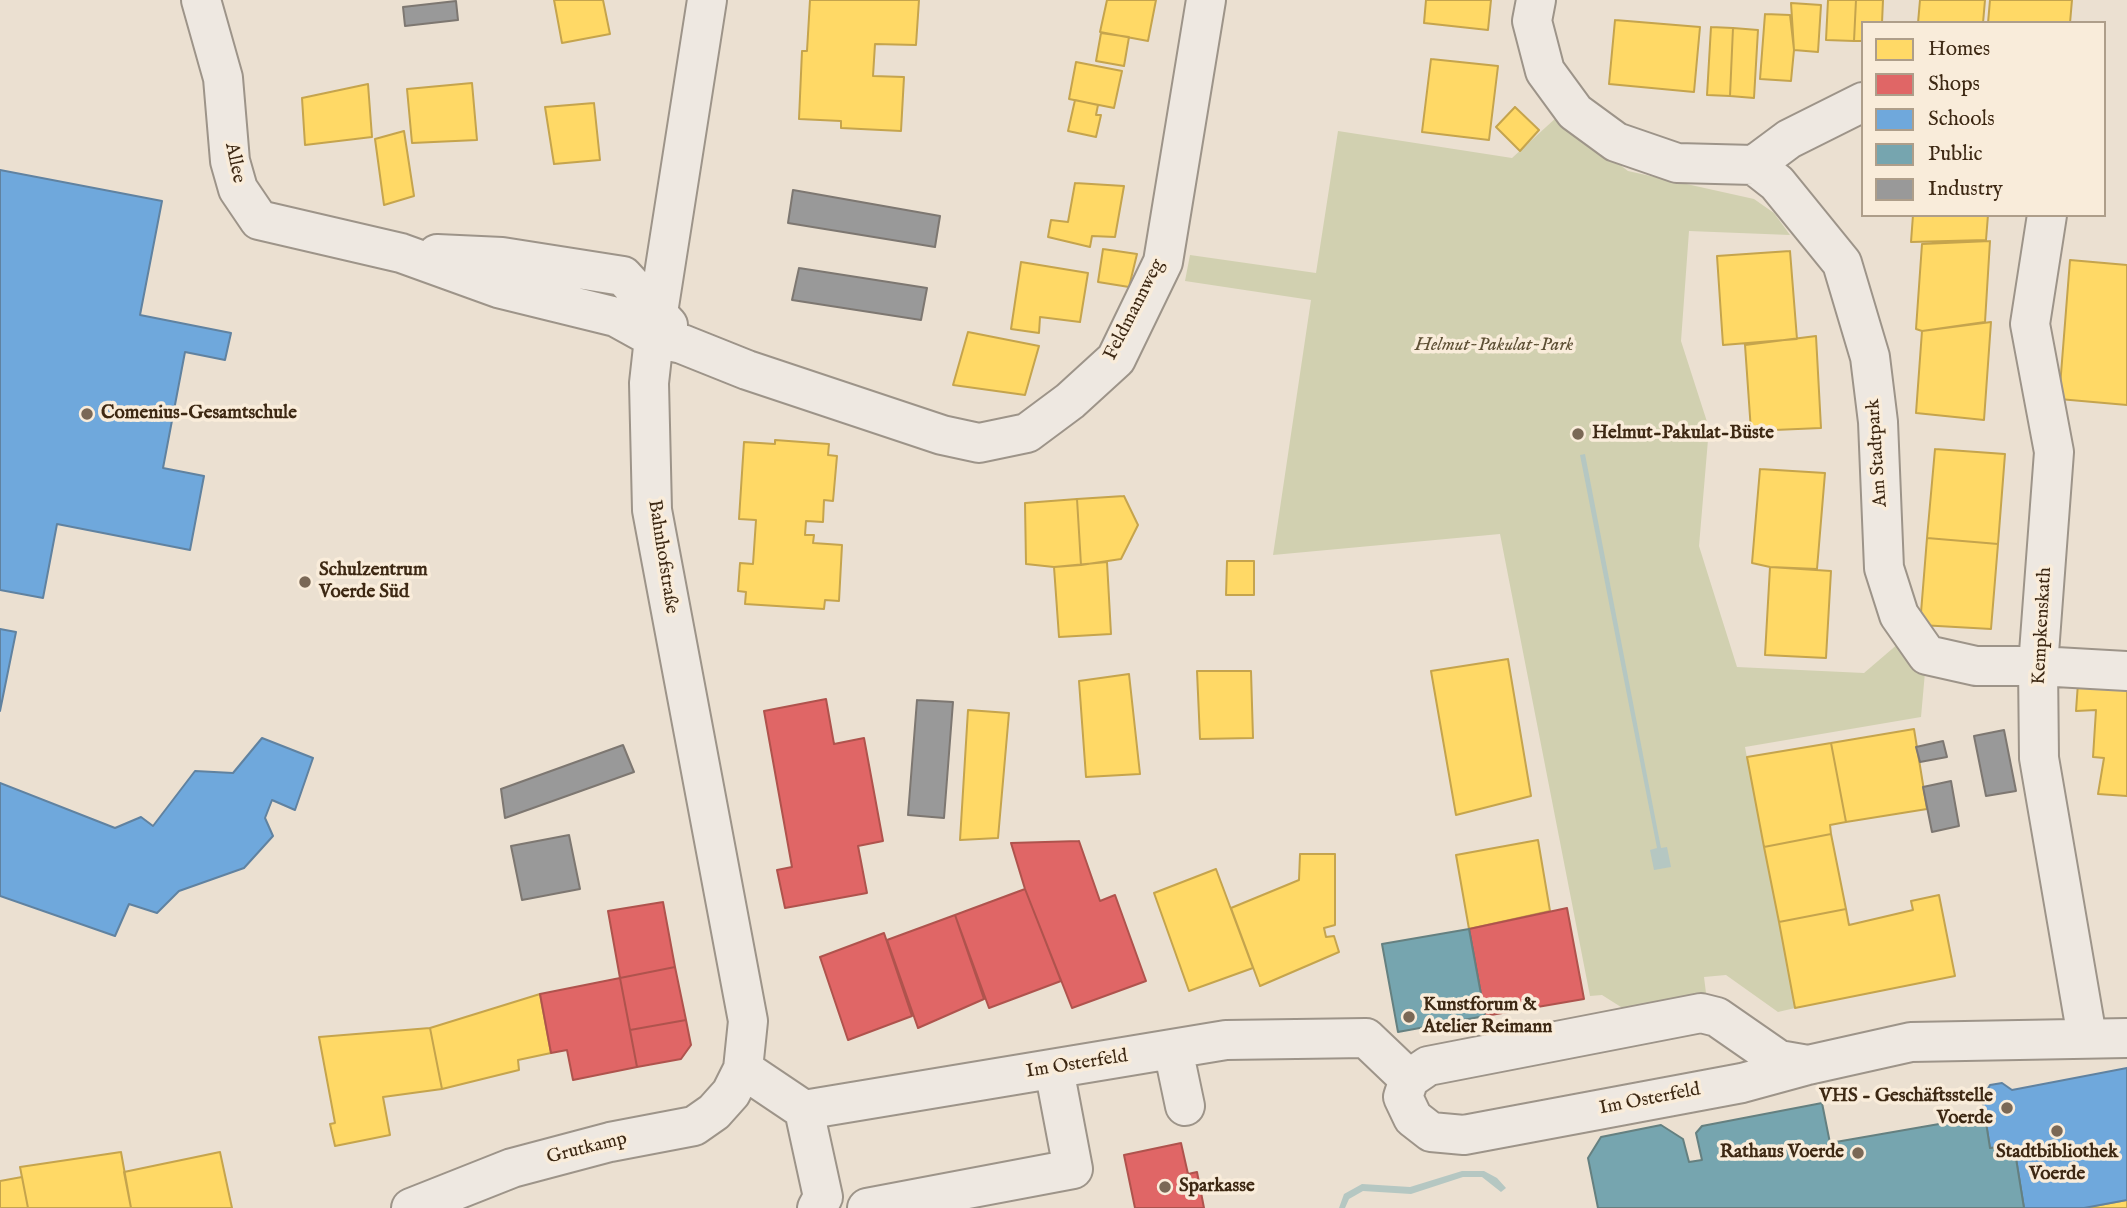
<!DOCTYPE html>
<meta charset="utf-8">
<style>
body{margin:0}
#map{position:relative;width:2127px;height:1208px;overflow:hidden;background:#ebe0d1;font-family:"IM FELL English",serif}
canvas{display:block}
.legend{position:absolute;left:1861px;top:21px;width:245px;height:196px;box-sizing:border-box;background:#f9ecda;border:2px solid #ae9e8a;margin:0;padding:9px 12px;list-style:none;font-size:21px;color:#3d2813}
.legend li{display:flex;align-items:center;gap:14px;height:35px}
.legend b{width:35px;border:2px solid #ae9e8a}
</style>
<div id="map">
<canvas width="2127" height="1208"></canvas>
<ul class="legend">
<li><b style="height:19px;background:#ffd966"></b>Homes</li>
<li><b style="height:19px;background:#e06666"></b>Shops</li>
<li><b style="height:19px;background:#6fa8dc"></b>Schools</li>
<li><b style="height:19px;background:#76a5af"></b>Public</li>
<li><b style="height:19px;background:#999"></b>Industry</li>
</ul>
</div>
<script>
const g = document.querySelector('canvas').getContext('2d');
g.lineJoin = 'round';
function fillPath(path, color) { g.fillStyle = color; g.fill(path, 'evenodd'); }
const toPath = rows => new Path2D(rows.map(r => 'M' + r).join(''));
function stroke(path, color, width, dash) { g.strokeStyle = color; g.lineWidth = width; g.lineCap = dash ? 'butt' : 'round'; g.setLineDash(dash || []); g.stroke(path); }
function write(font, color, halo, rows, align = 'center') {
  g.font = font + ' "IM FELL English",serif'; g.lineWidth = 7; g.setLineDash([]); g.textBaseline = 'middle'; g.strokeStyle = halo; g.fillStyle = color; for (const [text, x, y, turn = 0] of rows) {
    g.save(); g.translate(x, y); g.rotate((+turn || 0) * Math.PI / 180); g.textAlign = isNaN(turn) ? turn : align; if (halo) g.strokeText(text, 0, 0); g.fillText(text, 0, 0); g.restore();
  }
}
fillPath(toPath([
 [1557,117,1628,171,1754,199,1774,213,1790,235,1689,231,1681,341,1709,428,1699,546,1737,667,1864,673,1899,643,1926,661,1921,717,1745,747,1795,1008,1778,1012,1726,975,1704,977,1707,1001,1632,1014,1602,995,1590,996,1500,534,1273,555,1311,300,1185,281,1190,255,1316,273,1338,131,1512,158]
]), '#d1d0b0');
fillPath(toPath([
 [1585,454,1661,848,1667,847,1671,867,1654,870,1650,850,1657,848,1580,455],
 [1462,1171,1484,1171,1497,1178,1506,1188,1501,1192,1482,1177,1463,1177,1411,1194,1363,1191,1349,1199,1345,1208,1339,1208,1344,1194,1362,1184,1410,1187]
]), '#b5c7c2');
const homes = toPath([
 [554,0,603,0,610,34,562,43,554,0],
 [810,0,919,0,916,45,875,44,873,76,904,77,901,131,841,128,841,121,799,119,802,51,807,51,810,0],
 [1107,0,1156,0,1148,41,1100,32,1107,0],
 [1426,0,1491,0,1488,30,1424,23,1426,0],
 [1828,0,1856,0,1854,41,1826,40,1828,0],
 [1856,0,1883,0,1882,23,1863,23,1863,41,1854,41,1856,0],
 [1920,0,1985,0,1983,23,1918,23,1920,0],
 [1990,0,2072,0,2070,23,1988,23,1990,0],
 [1791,3,1821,5,1818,52,1794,50,1791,3],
 [1765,14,1790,15,1794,50,1791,81,1760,79,1765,14],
 [1615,20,1700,27,1694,92,1609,84,1615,20],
 [1711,27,1733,28,1730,96,1707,95,1711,27],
 [1733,28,1758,30,1754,98,1730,96,1733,28],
 [1101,33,1129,37,1124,66,1096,61,1101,33],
 [1431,59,1498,66,1489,140,1422,132,1431,59],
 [1076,62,1122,71,1114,108,1069,99,1076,62],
 [472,83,477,140,412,143,407,89,472,83],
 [368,84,372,137,305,145,302,98,368,84],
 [1075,100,1098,105,1096,115,1101,115,1096,137,1068,131,1075,100],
 [594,103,600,160,554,164,545,107,594,103],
 [1515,107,1539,130,1520,151,1496,127,1515,107],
 [404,131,414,196,384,205,375,139,404,131],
 [1075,183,1124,186,1115,237,1092,236,1090,247,1048,237,1051,220,1068,222,1075,183],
 [1913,215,1988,215,1986,240,1911,242,1913,215],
 [1990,241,1985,322,1922,331,1916,329,1922,244,1990,241],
 [1103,249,1137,254,1129,287,1098,282,1103,249],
 [1790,251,1797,339,1723,345,1717,256,1790,251],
 [2070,260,2127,265,2127,405,2059,399,2070,260],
 [1021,262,1088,273,1080,322,1040,317,1039,333,1011,329,1021,262],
 [1991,322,1984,420,1916,413,1922,331,1991,322],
 [968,332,1039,346,1025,395,953,385,968,332],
 [1816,336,1821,428,1751,431,1745,345,1816,336],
 [775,440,829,444,828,455,837,456,833,501,824,500,823,522,806,521,805,535,814,535,813,543,842,545,839,601,825,600,824,609,745,604,746,592,738,591,740,563,753,564,756,520,739,519,744,442,775,444,775,440],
 [1935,449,2005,454,1998,544,1927,538,1935,449],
 [1760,469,1825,473,1817,569,1770,567,1752,563,1760,469],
 [1124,496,1138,525,1121,559,1081,565,1077,499,1124,496],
 [1077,499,1081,565,1054,567,1026,564,1025,503,1077,499],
 [1927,538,1998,544,1991,629,1920,625,1927,538],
 [1227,561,1254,561,1254,595,1226,595,1227,561],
 [1107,562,1111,634,1059,637,1054,567,1107,562],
 [1770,567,1831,571,1826,658,1765,655,1770,567],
 [1508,659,1531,796,1456,815,1431,671,1508,659],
 [1197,671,1251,671,1253,738,1200,739,1197,671],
 [1129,674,1140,774,1086,777,1079,681,1129,674],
 [2078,683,2127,686,2127,796,2098,794,2104,758,2093,757,2096,710,2076,711,2078,683],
 [968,710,1009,713,998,838,960,840,968,710],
 [1914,729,1927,809,1846,822,1831,743,1914,729],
 [1831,743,1846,822,1830,825,1831,834,1764,847,1747,757,1831,743],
 [1831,834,1846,909,1779,922,1764,847,1831,834],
 [1538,840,1550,911,1469,929,1456,855,1538,840],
 [1300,854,1335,854,1335,925,1324,928,1326,937,1334,936,1339,952,1260,986,1231,908,1299,880,1300,854],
 [1216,869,1253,968,1189,991,1154,893,1216,869],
 [1939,895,1955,976,1795,1008,1779,922,1846,909,1849,925,1913,910,1911,901,1939,895],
 [540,994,551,1053,518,1060,519,1070,442,1089,430,1028,540,994],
 [430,1028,442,1089,383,1097,390,1135,335,1146,330,1124,335,1123,319,1037,430,1028],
 [121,1152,131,1208,28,1208,20,1167,121,1152],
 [220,1152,232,1208,131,1208,124,1172,220,1152],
 [22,1177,28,1208,0,1208,0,1181,22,1177],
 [2127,1200,2127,1208,2084,1208,2127,1200]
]);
fillPath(homes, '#ffd966');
stroke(homes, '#c5a44d', 2);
const shops = toPath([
 [826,699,834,744,864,738,883,841,858,846,867,893,785,908,777,870,792,867,764,711,826,699],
 [1079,841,1100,901,1115,895,1146,981,1072,1008,1025,889,1011,843,1079,841],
 [1025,889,1061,981,989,1008,955,915,1025,889],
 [663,902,675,967,620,978,608,911,663,902],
 [1567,908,1584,999,1485,1016,1469,929,1567,908],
 [955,915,984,999,918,1028,887,940,955,915],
 [884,933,912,1016,848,1040,820,957,884,933],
 [675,967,686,1020,630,1030,620,978,675,967],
 [620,978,637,1067,573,1080,567,1050,551,1053,540,994,620,978],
 [686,1020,691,1045,681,1059,637,1067,630,1030,686,1020],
 [1181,1143,1188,1174,1197,1172,1204,1208,1135,1208,1124,1155,1181,1143]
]);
fillPath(shops, '#e06666');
stroke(shops, '#af534d', 2);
const schools = toPath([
 [0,170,162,201,140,315,231,333,225,360,185,352,163,468,204,476,190,550,57,524,43,598,0,590,0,170],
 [0,629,16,632,0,711,0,629],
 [262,738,313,758,295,810,272,800,265,818,273,836,244,868,179,891,157,913,129,904,115,936,0,896,0,783,115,828,141,817,153,826,195,771,233,773,262,738],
 [2127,1068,2127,1200,2084,1208,2024,1208,2014,1146,1990,1148,1982,1099,1990,1085,2002,1083,2012,1090,2127,1068]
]);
fillPath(schools, '#6fa8dc');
stroke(schools, '#6082a0', 2);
const public = toPath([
 [1469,929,1485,1016,1398,1032,1382,944,1469,929],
 [1822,1103,1830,1143,1985,1116,1990,1148,2014,1146,2024,1208,1598,1208,1588,1158,1601,1137,1661,1125,1683,1139,1689,1162,1702,1160,1696,1133,1702,1126,1822,1103]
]);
fillPath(public, '#76a5af');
stroke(public, '#658080', 2);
const industry = toPath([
 [456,1,458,20,405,26,403,7,456,1],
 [793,190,940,216,935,247,788,223,793,190],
 [799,268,927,288,921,320,792,300,799,268],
 [917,700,953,702,944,818,908,815,917,700],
 [2004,730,2016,791,1986,796,1974,736,2004,730],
 [1943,741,1947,757,1920,762,1916,747,1943,741],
 [623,745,634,772,505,818,501,789,623,745],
 [1951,781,1959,826,1932,832,1923,787,1951,781],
 [569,835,580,889,522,900,511,846,569,835]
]);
fillPath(industry, '#999');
stroke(industry, '#7d7771', 2);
const minor = toPath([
 [201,0,223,78,230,161,238,189,259,220,401,253,498,288,616,317,654,338,682,344,747,370,942,435,979,443,1027,433,1070,401,1116,359,1163,262,1206,0],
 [1536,0,1532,21,1545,71,1575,112,1616,142,1677,163,1754,165,1789,139,1863,102],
 [1754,165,1777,183,1842,263,1870,357,1878,422,1884,568,1899,615,1927,655,1976,666,2038,666,2127,671],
 [2047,215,2030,324,2054,452,2038,666,2039,758,2087,1037],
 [437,254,502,257,623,276,668,325],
 [1173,1049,1185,1106],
 [1808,1065,1779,1060,1717,1017,1701,1013,1428,1066,1409,1079,1403,1097,1413,1118,1431,1132,1464,1135,1742,1083,1808,1065,1911,1042,2127,1038],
 [743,1069,804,1110,1226,1040,1366,1038,1409,1079],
 [804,1110,823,1197,817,1208],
 [411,1208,512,1168,610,1142,694,1126,714,1112,731,1093,743,1069,748,1021,652,510,649,383,654,338,707,0],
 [867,1208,1073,1169,1054,1069]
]);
stroke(minor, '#9d9489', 42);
stroke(minor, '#eee8e1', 38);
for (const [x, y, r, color] of [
 [87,414,7,"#7a6856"],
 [1578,434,7,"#7a6856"],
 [305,582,7,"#7a6856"],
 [1409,1017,7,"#7a6856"],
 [2007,1108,7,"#7a6856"],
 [2057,1131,7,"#7a6856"],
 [1858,1153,7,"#7a6856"],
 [1165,1187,7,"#7a6856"]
]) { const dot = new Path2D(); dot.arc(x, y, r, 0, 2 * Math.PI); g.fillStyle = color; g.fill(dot); stroke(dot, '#f9ecda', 2.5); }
write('19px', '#3d2813', '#f9ecda', [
 ["Allee",234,163,78],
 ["Feldmannweg",1135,310,-63],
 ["Am Stadtpark",1878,453,-94],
 ["Bahnhofstraße",662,557,81],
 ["Kempkenskath",2043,626,-87],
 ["Im Osterfeld",1077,1065,-9],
 ["Im Osterfeld",1650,1100,-11],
 ["Grutkamp",587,1149,-14]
]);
write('italic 19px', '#5d4f34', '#f9ecda', [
 ["Helmut-Pakulat-Park",1494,346]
]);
write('bold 19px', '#3d2813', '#f9ecda', [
 ["Comenius-Gesamtschule",101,414],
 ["Helmut-Pakulat-Büste",1592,434],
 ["Schulzentrum",319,571],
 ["Voerde Süd",319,593],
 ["Kunstforum &",1423,1006],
 ["Atelier Reimann",1423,1028],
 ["VHS - Geschäftsstelle",1993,1097,"right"],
 ["Voerde",1993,1119,"right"],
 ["Rathaus Voerde",1844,1153,"right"],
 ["Stadtbibliothek",2057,1153,"center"],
 ["Voerde",2057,1175,"center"],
 ["Sparkasse",1179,1187]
], 'left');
</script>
